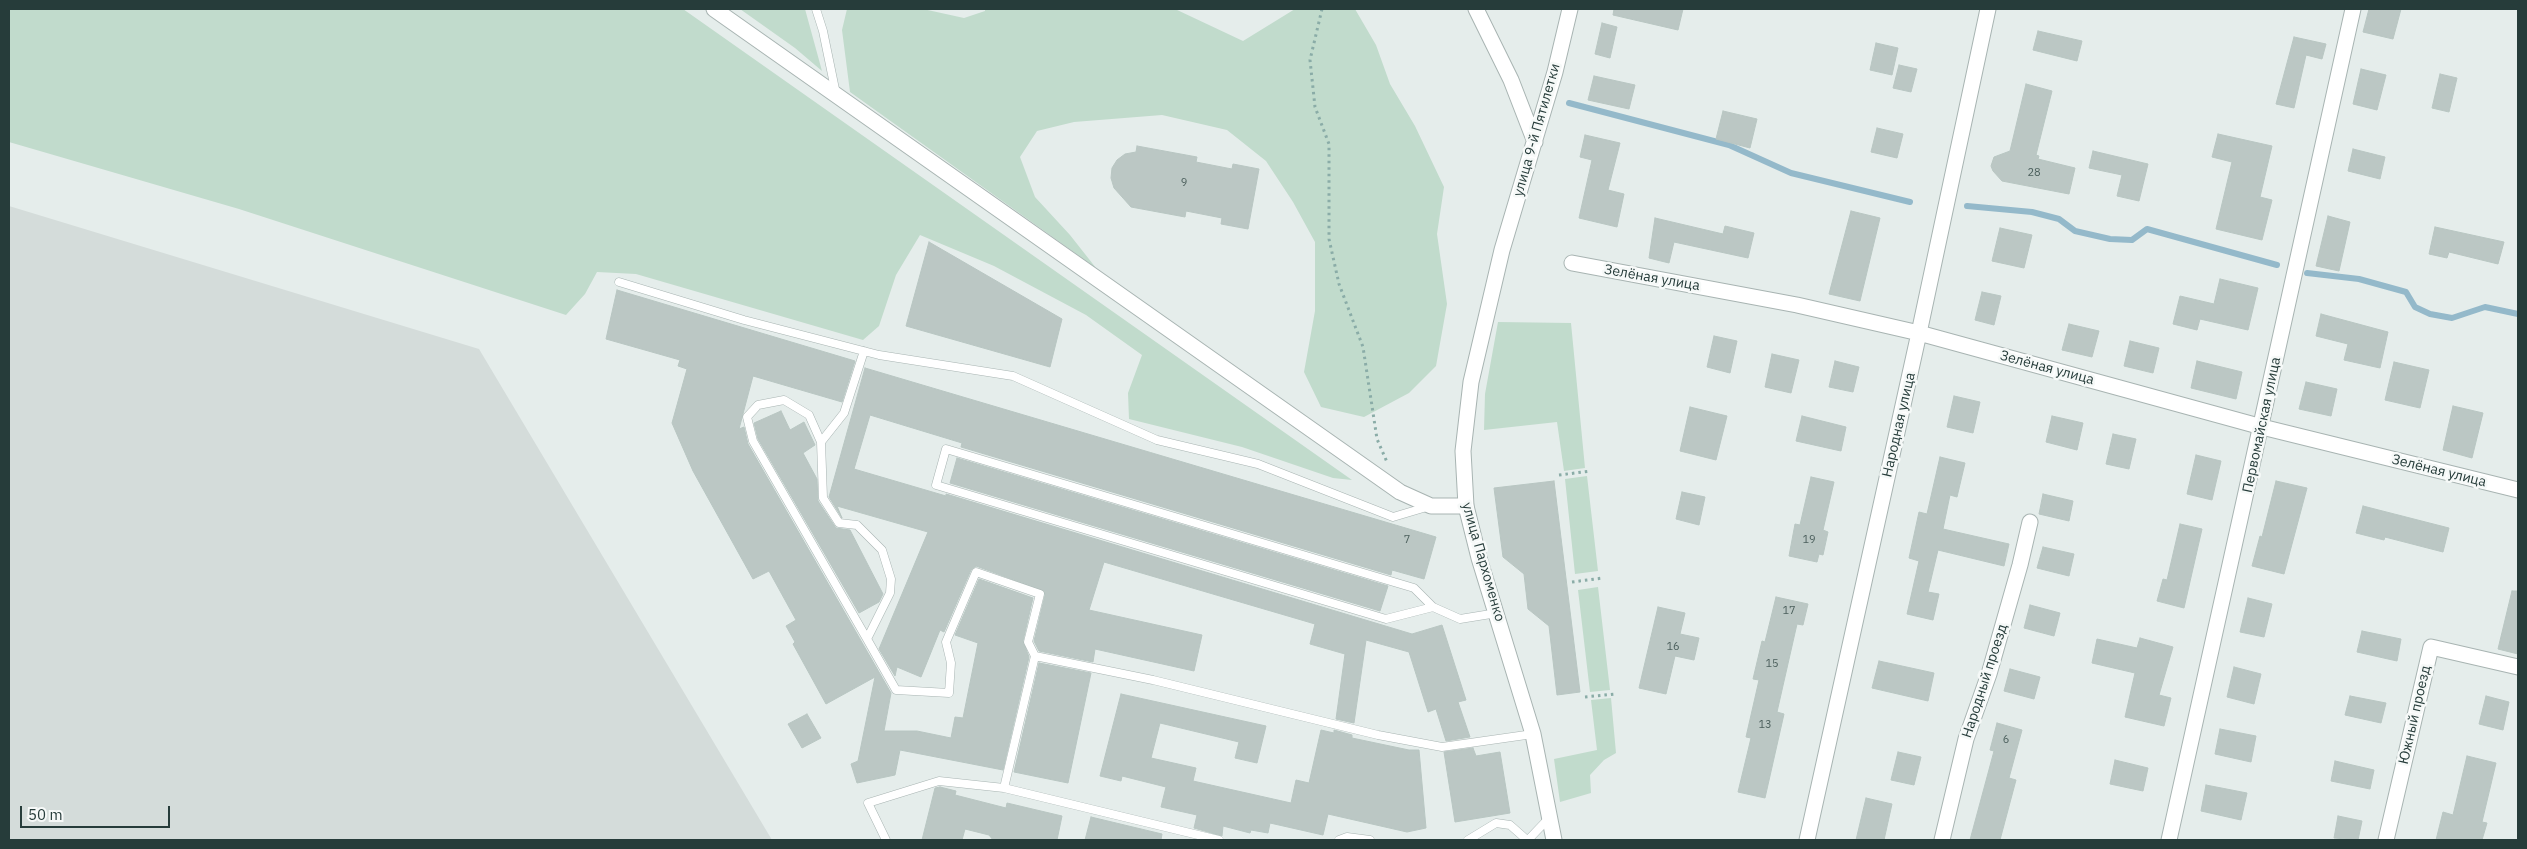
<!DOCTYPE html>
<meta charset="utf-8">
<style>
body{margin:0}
#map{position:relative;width:2527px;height:849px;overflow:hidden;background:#e5edeb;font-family:"IBM Plex Sans",sans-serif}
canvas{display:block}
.frame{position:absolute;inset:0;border:10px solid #263c3a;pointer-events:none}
.scale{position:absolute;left:20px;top:806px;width:150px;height:22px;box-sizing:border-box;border:2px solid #263c3a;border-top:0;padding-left:6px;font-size:15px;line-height:18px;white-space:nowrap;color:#263c3a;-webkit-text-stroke:4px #f6f9f8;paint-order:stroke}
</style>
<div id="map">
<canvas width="2527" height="849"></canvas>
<div class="frame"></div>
<div class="scale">50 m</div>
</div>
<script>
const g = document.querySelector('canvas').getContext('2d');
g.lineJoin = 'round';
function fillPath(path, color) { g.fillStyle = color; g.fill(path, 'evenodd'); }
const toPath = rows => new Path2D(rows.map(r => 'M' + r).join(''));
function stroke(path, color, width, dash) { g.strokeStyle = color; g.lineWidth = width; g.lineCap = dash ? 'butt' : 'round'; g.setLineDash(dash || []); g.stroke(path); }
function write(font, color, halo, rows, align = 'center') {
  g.font = font + ' "IBM Plex Sans",sans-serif'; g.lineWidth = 5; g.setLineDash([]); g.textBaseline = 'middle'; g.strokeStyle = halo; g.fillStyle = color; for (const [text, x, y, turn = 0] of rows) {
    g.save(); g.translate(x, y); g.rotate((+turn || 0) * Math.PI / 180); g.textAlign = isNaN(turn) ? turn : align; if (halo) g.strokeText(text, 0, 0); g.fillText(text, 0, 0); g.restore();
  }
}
fillPath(toPath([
 [9,206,479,349,772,840,9,840]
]), '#d4dcda');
fillPath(toPath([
 [9,9,683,9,1352,480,1333,478,1242,447,1129,419,1128,393,1142,355,1086,315,994,266,920,235,896,275,879,326,863,340,636,274,597,272,585,294,566,315,239,209,9,142],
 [740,9,805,9,822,71,795,48],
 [847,9,923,9,964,18,985,11,985,9,1175,9,1243,41,1295,9,1355,9,1376,45,1390,84,1415,126,1444,187,1437,234,1447,304,1436,366,1409,393,1364,417,1321,407,1304,372,1315,311,1315,242,1293,202,1266,161,1227,130,1162,115,1074,122,1037,131,1020,157,1035,197,1070,235,1096,268,850,92,842,30],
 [1498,322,1571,323,1585,468,1564,471,1557,422,1484,430,1485,394],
 [1587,476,1598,571,1575,574,1565,479],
 [1598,587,1610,690,1590,692,1578,590],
 [1611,698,1616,753,1604,760,1590,775,1591,793,1560,802,1554,759,1597,750,1591,700]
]), '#c1dbcc');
stroke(toPath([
 [1569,103,1729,145,1791,173,1910,202],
 [1967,206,2032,212,2059,219,2075,231,2110,239,2132,240,2147,229,2277,265],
 [2307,273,2359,279,2406,292,2415,307,2430,314,2452,318,2485,307,2518,314]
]), '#94b9ca', 6);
const building = toPath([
 [1614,9,1683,9,1678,30,1613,15,1614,9],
 [2369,9,2401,9,2393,39,2363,32,2369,9],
 [1602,23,1617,27,1610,58,1595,54,1602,23],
 [2038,31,2082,41,2077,61,2033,50,2038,31],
 [2294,37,2326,44,2322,59,2306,55,2294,108,2276,104,2294,37],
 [1876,43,1898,48,1892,75,1870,70,1876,43],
 [1899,65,1917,69,1911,92,1893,88,1899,65],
 [2361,69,2386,75,2377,110,2353,104,2361,69],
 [2440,74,2457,78,2449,112,2432,108,2440,74],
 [1594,76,1635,85,1629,109,1588,100,1594,76],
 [2026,84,2052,91,2036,155,2039,156,2038,159,2075,168,2069,194,2002,181,1993,171,1991,166,1994,157,2010,151,2026,84],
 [1723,111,1757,119,1750,148,1716,139,1723,111],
 [1877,128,1903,134,1897,158,1871,152,1877,128],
 [2218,134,2272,146,2260,197,2272,200,2262,240,2216,229,2232,162,2212,157,2218,134],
 [1585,135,1620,143,1608,190,1624,194,1617,227,1579,218,1592,160,1580,157,1585,135],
 [1137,146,1197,157,1196,162,1232,169,1233,164,1259,169,1248,229,1221,224,1222,218,1186,211,1185,217,1131,207,1114,188,1111,178,1112,168,1117,160,1125,154,1136,152,1137,146],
 [2353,149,2385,157,2380,179,2348,171,2353,149],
 [2093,151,2148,164,2139,201,2117,196,2122,175,2089,168,2093,151],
 [1851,211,1880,218,1860,301,1829,294,1851,211],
 [2328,216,2350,222,2339,271,2316,266,2328,216],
 [1655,218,1723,234,1725,226,1754,233,1748,258,1674,242,1669,263,1649,258,1655,218],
 [2435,227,2504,242,2498,264,2449,252,2447,258,2429,254,2435,227],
 [2000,228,2032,235,2024,268,1992,261,2000,228],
 [929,242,1062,319,1050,367,906,326,929,242],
 [2220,279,2258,288,2248,330,2200,319,2197,330,2173,324,2180,296,2214,304,2220,279],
 [617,290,855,361,842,402,753,376,739,429,744,427,748,444,891,693,884,731,917,731,951,738,955,717,963,718,978,643,955,635,979,579,1033,598,1023,641,1029,657,1003,770,900,750,895,775,857,783,851,764,858,761,875,677,826,704,793,644,795,642,786,626,796,620,769,571,753,579,693,471,672,423,687,369,678,366,680,360,606,339,617,290],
 [1982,292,2001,296,1994,325,1975,320,1982,292],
 [2321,314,2388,332,2380,368,2344,360,2348,344,2316,336,2321,314],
 [2069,324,2099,331,2092,357,2062,350,2069,324],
 [1714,336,1737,341,1730,373,1707,367,1714,336],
 [2130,341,2159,348,2153,373,2124,366,2130,341],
 [1772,354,1799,360,1791,393,1765,387,1772,354],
 [1835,361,1859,367,1853,392,1829,387,1835,361],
 [2197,361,2242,372,2236,399,2191,388,2197,361],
 [2394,362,2429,370,2420,408,2385,400,2394,362],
 [865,368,1436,537,1424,579,1392,570,1391,575,961,447,962,443,870,415,854,469,946,496,946,494,1412,634,1442,625,1466,700,1458,702,1470,737,1446,741,1436,709,1428,712,1409,652,1366,640,1354,723,1336,719,1345,654,1310,644,1315,624,1104,562,1089,610,1202,635,1194,671,1095,649,1093,662,1039,651,1034,641,1045,595,1044,591,976,566,971,570,944,632,940,630,921,677,897,667,895,676,879,649,928,532,837,506,842,518,829,497,865,368],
 [2306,382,2337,389,2331,416,2299,409,2306,382],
 [1954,396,1980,402,1973,433,1947,427,1954,396],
 [2453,406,2483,413,2472,458,2443,450,2453,406],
 [1690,407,1727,416,1716,460,1680,451,1690,407],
 [781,411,790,430,804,422,815,445,803,453,817,479,818,501,836,528,850,530,883,594,879,602,859,613,758,439,754,423,781,411],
 [1802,416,1846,427,1841,451,1796,441,1802,416],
 [2052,416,2083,423,2077,450,2046,442,2052,416],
 [2113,434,2136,439,2129,469,2106,464,2113,434],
 [2196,455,2221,461,2212,500,2187,494,2196,455],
 [1940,457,1965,463,1957,497,1950,495,1943,529,2009,544,2004,566,1938,550,1928,592,1939,594,1933,620,1907,614,1919,561,1909,558,1919,512,1927,514,1940,457],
 [957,458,1388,586,1380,611,950,483,957,458],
 [1811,477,1834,482,1823,530,1828,532,1823,555,1819,554,1817,562,1789,556,1795,524,1800,525,1811,477],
 [1554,481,1580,692,1557,695,1549,626,1528,609,1524,574,1503,557,1494,488,1554,481],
 [2276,481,2307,488,2284,574,2252,566,2260,536,2262,537,2276,481],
 [1682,492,1705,497,1699,525,1676,519,1682,492],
 [2043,494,2073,501,2069,521,2039,514,2043,494],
 [2363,506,2449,528,2443,552,2385,537,2384,540,2356,533,2363,506],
 [2180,524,2202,529,2184,608,2157,601,2163,579,2167,580,2180,524],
 [2043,547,2074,554,2069,576,2037,568,2043,547],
 [2512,591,2518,591,2518,654,2498,649,2512,591],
 [1776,597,1808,604,1803,625,1797,624,1777,712,1784,714,1765,798,1738,792,1751,738,1746,737,1759,680,1753,679,1762,641,1765,642,1776,597],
 [2248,598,2272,604,2264,637,2240,632,2248,598],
 [2030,605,2060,613,2054,636,2024,628,2030,605],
 [1658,607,1685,613,1680,634,1699,638,1694,660,1675,656,1666,694,1639,688,1658,607],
 [2362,631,2401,639,2397,661,2357,652,2362,631],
 [2140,638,2173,647,2159,695,2171,698,2164,726,2125,717,2135,673,2092,663,2097,639,2137,648,2140,638],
 [1879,661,1934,673,1928,701,1872,688,1879,661],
 [1039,663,1091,673,1068,783,1014,772,1039,663],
 [2234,667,2261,674,2254,704,2227,697,2234,667],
 [2010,669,2040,677,2034,699,2004,691,2010,669],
 [1121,694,1266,726,1257,763,1235,758,1239,742,1160,723,1151,758,1196,768,1193,781,1291,803,1296,780,1309,783,1321,730,1334,733,1334,730,1352,735,1352,738,1409,750,1419,750,1426,828,1407,832,1328,814,1323,835,1270,823,1268,833,1251,830,1250,833,1223,826,1222,836,1194,828,1197,815,1161,807,1166,787,1122,776,1121,781,1100,776,1121,694],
 [2350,696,2386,703,2381,723,2345,715,2350,696],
 [2486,696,2509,702,2503,730,2479,724,2486,696],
 [807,714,821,738,802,748,788,724,807,714],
 [1997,723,2022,730,2009,778,2016,780,2000,840,1970,840,1994,751,1990,750,1997,723],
 [2220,729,2256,736,2251,762,2215,754,2220,729],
 [1473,748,1476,756,1500,752,1510,813,1455,822,1444,752,1473,748],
 [1898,752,1921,757,1914,785,1891,780,1898,752],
 [2467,756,2496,763,2482,822,2487,823,2482,840,2436,840,2443,812,2453,815,2467,756],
 [2115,760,2148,768,2143,791,2110,784,2115,760],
 [2335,761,2374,770,2370,789,2331,781,2335,761],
 [2206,785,2247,793,2241,820,2201,811,2206,785],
 [940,787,956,791,955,795,1006,808,1007,803,1062,816,1057,840,993,840,989,835,965,829,962,840,922,840,935,788,940,787],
 [1866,798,1892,804,1884,840,1856,840,1866,798],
 [2338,816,2362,821,2358,840,2334,838,2338,816],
 [1091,817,1162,834,1161,840,1085,840,1091,817]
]);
fillPath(building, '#bbc7c4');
stroke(building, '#b8c6c2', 1);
const service = toPath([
 [816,9,823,31,836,94],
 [619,282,744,320,879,355,1013,376,1157,440,1258,464,1393,517,1430,506],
 [821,442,809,415,784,400,758,405,747,417,753,441,867,639,890,593,891,579,882,550,857,525,839,523,823,498,821,442,844,413,864,351],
 [1433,607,1386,619,936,485,946,449,1414,588,1433,607,1460,619,1497,613],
 [867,639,896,690,949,693,951,663,946,642,976,572,1040,594,1028,642,1035,656],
 [886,840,868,803,939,781,1004,788],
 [1219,840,1004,788,1035,656,1153,680,1378,735,1442,747,1533,734],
 [1339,840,1347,837,1370,840],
 [1468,840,1496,823,1510,825,1527,840],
 [1528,840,1549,818]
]);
const minor = toPath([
 [714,9,1400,492,1431,506,1466,506],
 [1572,263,1797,305,1919,333,2262,427,2518,490],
 [1807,840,1919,333,1988,9],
 [1942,840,1966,739,1989,674,2020,565,2030,522],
 [2169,840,2353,9],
 [2386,840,2431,647,2518,667]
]);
const tertiary = toPath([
 [1476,9,1511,80,1535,142],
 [1554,840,1533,734,1479,558,1466,506,1463,451,1471,382,1502,250,1555,72,1570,9]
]);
stroke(service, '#a8b4b2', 9);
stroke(minor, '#a8b4b2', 17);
stroke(tertiary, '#a8b4b2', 17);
stroke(toPath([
 [1322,9,1310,60,1315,107,1329,144,1329,239,1339,284,1363,347,1377,439,1387,462],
 [1559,475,1591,471],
 [1572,582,1603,578],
 [1585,697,1615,694]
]), '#8aaca7', 3, [2.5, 4]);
stroke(service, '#fff', 8);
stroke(minor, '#fff', 15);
stroke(tertiary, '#fff', 15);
write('11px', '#4b5f5c', null, [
 ["28",2034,173],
 ["9",1184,183],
 ["7",1407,540],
 ["19",1809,540],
 ["17",1789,611],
 ["16",1673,647],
 ["15",1772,664],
 ["13",1765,725],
 ["6",2006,740]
]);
write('14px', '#263c3a', '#f6f9f8', [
 ["улица 9-й Пятилетки",1537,130,-74],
 ["Зелёная улица",1652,278,10],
 ["Зелёная улица",2047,368,15],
 ["Народная улица",1899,425,-77],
 ["Первомайская улица",2262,425,-78],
 ["Зелёная улица",2439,471,14],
 ["улица Пархоменко",1483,562,74],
 ["Народный проезд",1985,681,-72],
 ["Южный проезд",2415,715,-77]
]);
</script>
